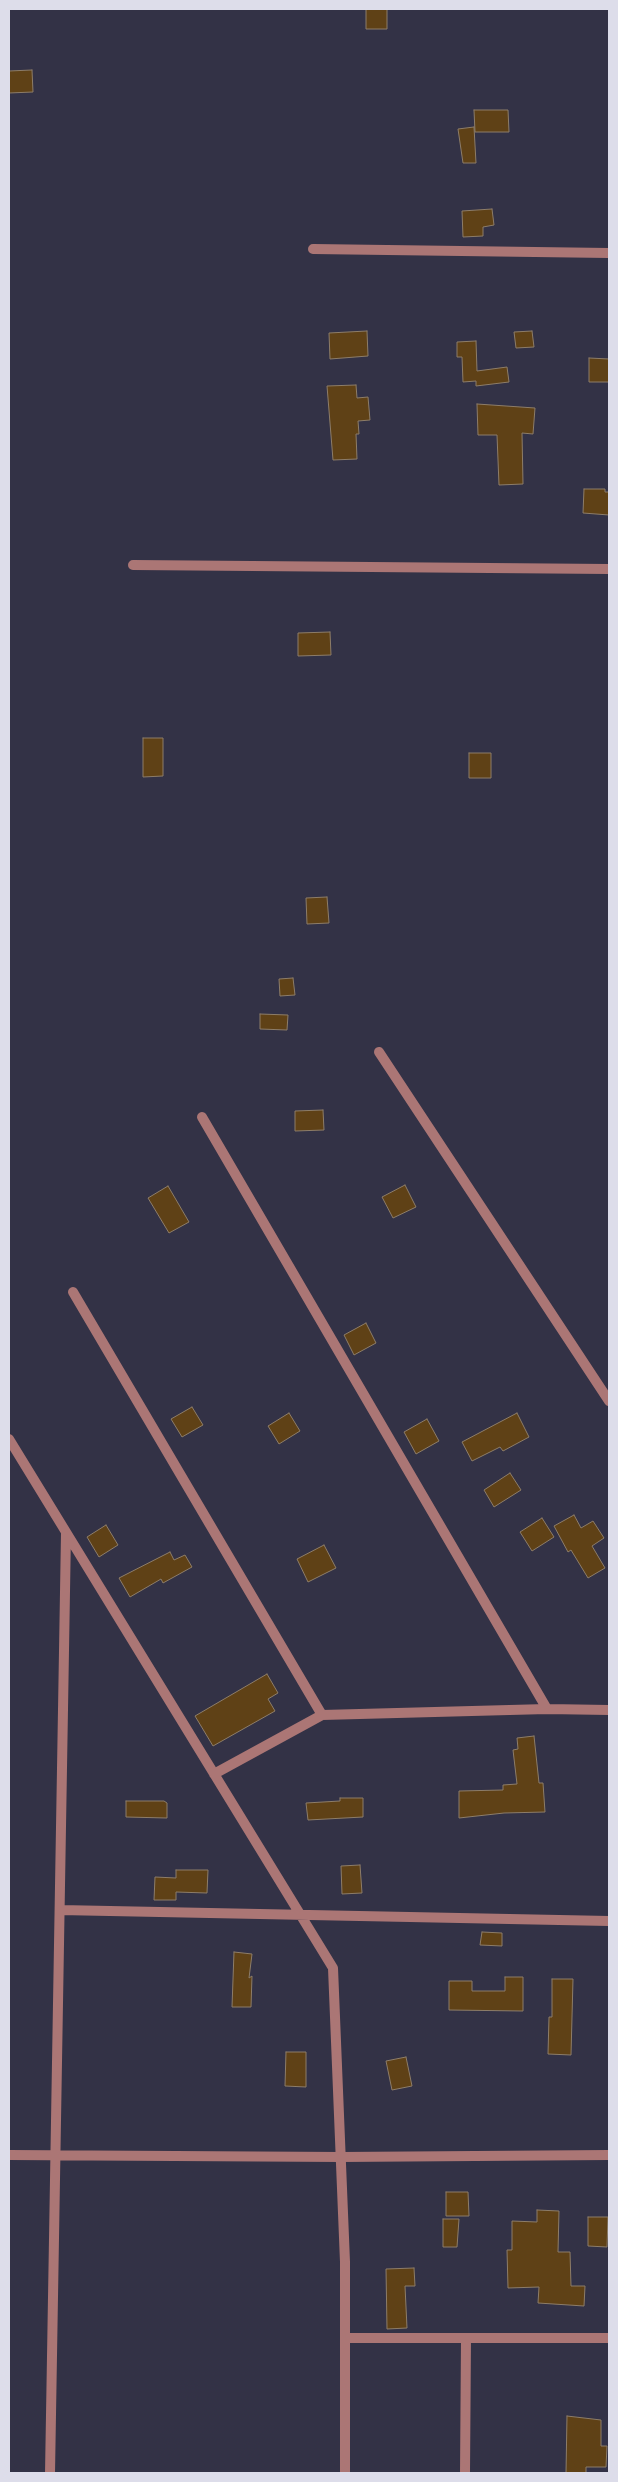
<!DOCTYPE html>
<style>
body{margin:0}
#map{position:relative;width:618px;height:2482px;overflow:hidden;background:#333246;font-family:"Asap Condensed",sans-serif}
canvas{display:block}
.frame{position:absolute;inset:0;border:10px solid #ddddea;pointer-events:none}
</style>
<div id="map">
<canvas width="618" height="2482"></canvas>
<div class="frame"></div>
</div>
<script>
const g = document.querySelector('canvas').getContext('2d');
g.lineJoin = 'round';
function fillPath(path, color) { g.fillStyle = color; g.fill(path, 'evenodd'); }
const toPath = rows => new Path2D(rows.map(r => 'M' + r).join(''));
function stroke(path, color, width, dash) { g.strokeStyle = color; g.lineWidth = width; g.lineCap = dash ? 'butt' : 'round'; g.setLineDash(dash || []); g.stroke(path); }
const building = toPath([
 [366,9,387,9,387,29,366,29,366,9],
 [32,70,33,92,9,93,9,71,32,70],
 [474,110,508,110,509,132,475,132,474,110],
 [474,127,476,163,463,163,458,129,474,127],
 [492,209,494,225,483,227,483,236,463,237,462,211,492,209],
 [367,331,368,356,330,359,329,333,367,331],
 [532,331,534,347,516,348,514,332,532,331],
 [476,341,477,371,507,367,509,382,476,386,476,381,463,382,462,357,457,357,457,342,476,341],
 [589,358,609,359,609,382,589,382,589,358],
 [356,385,357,398,368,397,370,420,358,421,359,434,356,434,357,459,333,460,327,386,356,385],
 [477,404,535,408,533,434,522,433,523,484,499,485,497,435,478,435,477,404],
 [584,489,605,489,605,492,609,492,609,515,583,513,584,489],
 [330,632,331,655,298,656,298,633,330,632],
 [143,738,163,738,163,776,143,777,143,738],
 [469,753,491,753,491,778,469,778,469,753],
 [327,897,329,923,307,924,306,898,327,897],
 [293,978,295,995,280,996,279,979,293,978],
 [260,1014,288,1015,287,1030,260,1029,260,1014],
 [323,1110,324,1130,295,1131,295,1111,323,1110],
 [405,1185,416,1207,393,1218,382,1197,405,1185],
 [168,1186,189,1222,169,1233,148,1198,168,1186],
 [366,1323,376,1343,354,1355,344,1335,366,1323],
 [192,1407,203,1425,182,1437,171,1419,192,1407],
 [289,1413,300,1431,279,1444,268,1426,289,1413],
 [517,1413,529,1437,503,1451,500,1447,472,1461,462,1442,517,1413],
 [427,1419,439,1441,416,1454,404,1432,427,1419],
 [510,1473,521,1490,494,1507,484,1490,510,1473],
 [574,1515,581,1528,593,1521,604,1538,592,1546,605,1568,588,1578,571,1550,568,1552,554,1526,574,1515],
 [542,1518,554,1537,532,1551,520,1532,542,1518],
 [106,1525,118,1545,99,1557,87,1537,106,1525],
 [324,1545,336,1568,308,1582,297,1559,324,1545],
 [170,1552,174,1560,185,1555,192,1567,163,1583,161,1579,130,1597,119,1578,170,1552],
 [267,1674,278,1693,268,1699,275,1711,213,1746,195,1716,267,1674],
 [534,1736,539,1783,543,1783,545,1812,504,1813,459,1818,459,1791,503,1790,503,1785,517,1784,513,1750,518,1749,517,1738,534,1736],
 [340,1798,363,1798,363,1817,308,1820,306,1803,340,1801,340,1798],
 [126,1801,164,1801,167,1803,167,1818,126,1817,126,1801],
 [360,1865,362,1893,342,1894,341,1866,360,1865],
 [176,1870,208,1870,207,1893,176,1892,176,1900,154,1900,155,1877,176,1878,176,1870],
 [482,1932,502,1933,502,1946,480,1945,482,1932],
 [234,1952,252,1954,249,1978,252,1976,251,2007,232,2007,234,1952],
 [505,1977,523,1977,523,2011,449,2010,449,1981,472,1981,472,1991,505,1991,505,1977],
 [552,1979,573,1979,571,2055,548,2054,549,2017,552,2017,552,1979],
 [286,2052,306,2052,306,2087,285,2086,286,2052],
 [406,2057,412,2086,392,2090,386,2061,406,2057],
 [446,2192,468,2192,469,2216,446,2216,446,2192],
 [537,2210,559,2211,558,2252,570,2252,571,2286,585,2286,584,2306,538,2303,539,2287,508,2288,507,2250,512,2250,512,2221,537,2222,537,2210],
 [588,2217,608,2217,607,2247,588,2246,588,2217],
 [443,2219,459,2219,457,2247,443,2247,443,2219],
 [414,2268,415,2286,405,2286,407,2328,387,2329,386,2269,414,2268],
 [567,2416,601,2420,601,2446,607,2446,606,2467,586,2467,586,2473,566,2473,567,2416]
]);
fillPath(building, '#5f4116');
stroke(building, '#8d7d69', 1);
stroke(toPath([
 [313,249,609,253],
 [133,565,609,569],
 [379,1052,609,1401],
 [202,1117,547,1709,609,1710],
 [73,1292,322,1715],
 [9,1439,333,1968,345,2262,345,2473],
 [214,1774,322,1715,547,1709],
 [60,1910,609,1921],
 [9,2155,341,2157,609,2155],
 [345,2338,609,2338],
 [50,2473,66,1533],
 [465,2473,466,2338]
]), '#ab7675', 10);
</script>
